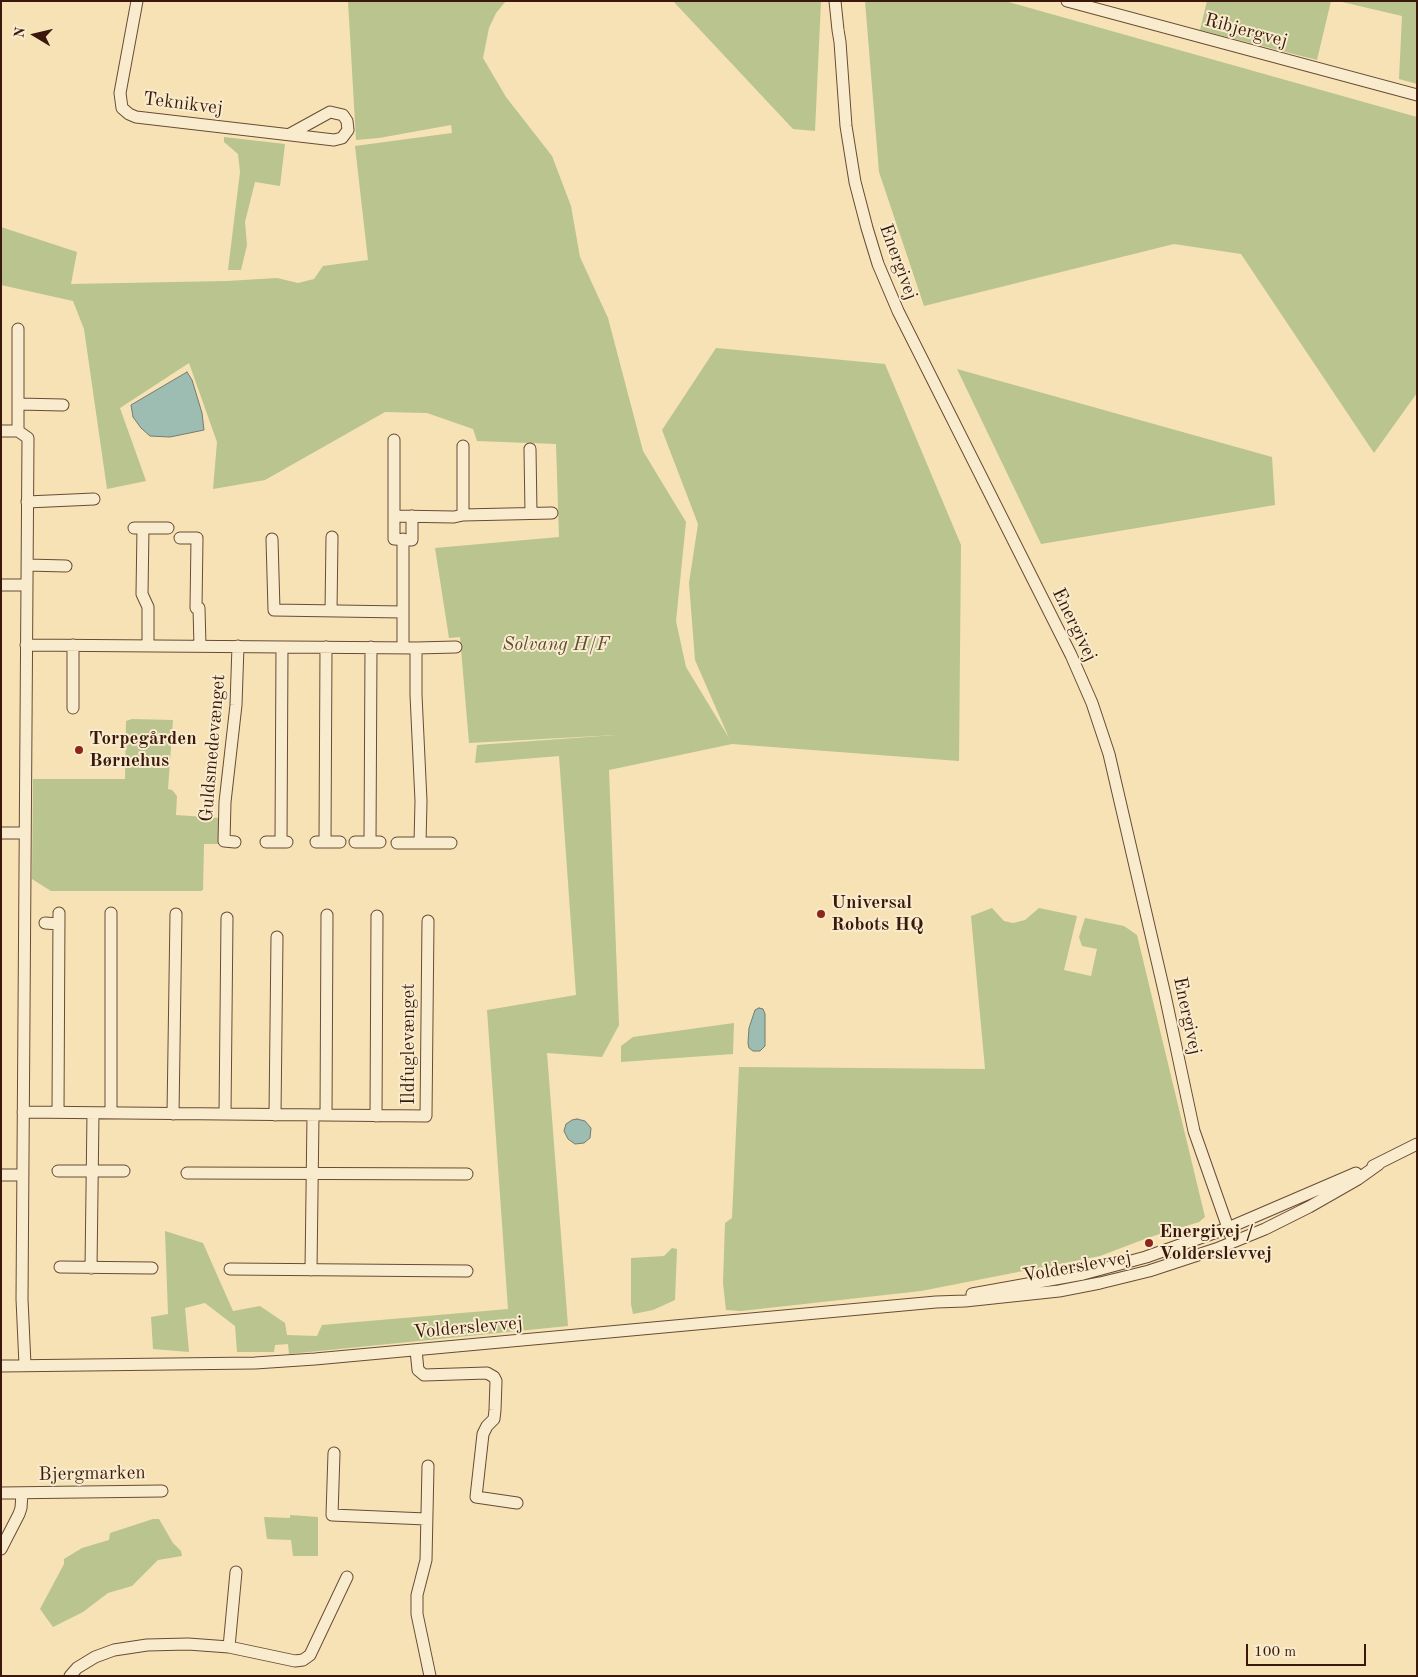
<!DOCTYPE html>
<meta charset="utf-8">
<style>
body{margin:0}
#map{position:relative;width:1418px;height:1677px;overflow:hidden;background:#f6e2b4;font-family:"Old Standard TT",serif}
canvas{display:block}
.frame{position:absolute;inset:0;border:2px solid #3a190c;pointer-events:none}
.north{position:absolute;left:10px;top:10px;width:50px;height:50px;-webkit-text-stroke:4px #f9ecce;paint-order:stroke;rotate:279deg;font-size:14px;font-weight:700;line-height:20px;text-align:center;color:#3a190c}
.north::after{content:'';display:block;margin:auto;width:18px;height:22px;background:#3a190c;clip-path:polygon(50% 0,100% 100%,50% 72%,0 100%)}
.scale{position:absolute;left:1246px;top:1644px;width:120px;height:22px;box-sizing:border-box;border:2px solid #3a190c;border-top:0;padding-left:6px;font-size:15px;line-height:18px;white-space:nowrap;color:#3a190c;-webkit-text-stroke:4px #f9ecce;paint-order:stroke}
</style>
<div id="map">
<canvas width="1418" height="1677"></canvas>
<div class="frame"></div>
<div class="north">N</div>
<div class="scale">100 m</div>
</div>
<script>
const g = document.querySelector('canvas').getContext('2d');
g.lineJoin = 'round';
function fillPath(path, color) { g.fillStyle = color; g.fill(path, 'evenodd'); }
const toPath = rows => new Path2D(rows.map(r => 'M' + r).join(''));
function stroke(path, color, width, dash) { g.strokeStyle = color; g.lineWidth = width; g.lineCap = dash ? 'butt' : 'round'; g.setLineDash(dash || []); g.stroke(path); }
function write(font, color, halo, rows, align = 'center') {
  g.font = font + ' "Old Standard TT",serif'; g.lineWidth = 4; g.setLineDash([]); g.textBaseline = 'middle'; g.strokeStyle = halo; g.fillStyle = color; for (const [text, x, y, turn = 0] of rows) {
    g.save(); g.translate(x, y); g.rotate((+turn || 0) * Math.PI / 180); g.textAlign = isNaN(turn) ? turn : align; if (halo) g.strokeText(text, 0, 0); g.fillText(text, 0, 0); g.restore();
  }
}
fillPath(toPath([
 [348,1,506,1,496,13,489,28,483,58,506,97,552,156,571,206,580,257,608,318,643,451,686,522,676,621,686,667,729,738,695,660,689,583,698,524,662,430,716,348,885,364,961,545,959,761,732,744,609,770,619,1025,602,1057,547,1053,568,1326,289,1354,288,1344,275,1345,274,1352,237,1352,235,1326,205,1303,185,1308,189,1352,153,1349,151,1317,168,1314,165,1231,203,1243,233,1311,260,1306,285,1323,287,1335,317,1336,322,1325,508,1309,487,1010,576,995,559,756,475,763,477,745,616,735,469,743,460,637,449,638,435,548,559,537,556,444,477,441,473,429,427,413,385,412,265,480,213,489,217,442,189,363,120,408,146,481,107,489,84,329,73,301,1,285,1,227,77,252,71,284,227,281,277,278,298,283,314,279,323,266,368,260,355,146,452,133,451,125,379,138,356,140],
 [673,1,821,1,815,131,793,129],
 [865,1,1005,1,1417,117,1417,393,1374,453,1241,254,1174,244,924,306,879,172],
 [1207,1,1331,1,1317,60,1200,30],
 [1338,1,1417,1,1417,84,1399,79,1402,16],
 [224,137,285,144,280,186,255,182,245,222,247,245,241,270,228,270,240,172,238,154,224,142],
 [957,369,1272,457,1275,505,1041,544],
 [132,719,173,720,168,789,172,790,177,796,176,815,220,818,219,844,204,844,203,890,201,891,51,891,32,879,33,779,125,779,126,721],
 [992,908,1004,921,1013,923,1025,920,1039,908,1077,916,1064,970,1091,976,1097,949,1082,946,1079,937,1085,918,1124,926,1137,935,1205,1217,1199,1222,1150,1237,1100,1256,921,1291,741,1311,726,1310,723,1283,725,1223,732,1218,739,1067,985,1069,971,916],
 [734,1023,733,1054,621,1062,621,1046,633,1037],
 [672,1248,677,1249,675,1300,653,1310,633,1314,631,1304,631,1258,664,1256],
 [290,1515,318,1517,318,1556,293,1556,291,1540,267,1539,264,1517,290,1518],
 [153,1519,159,1519,173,1543,181,1551,182,1556,158,1560,132,1586,108,1593,83,1612,53,1627,40,1609,64,1564,64,1559,82,1548,109,1540,110,1533]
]), '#b9c48f');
const water = toPath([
 [187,372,192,380,202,413,204,430,170,437,150,436,141,428,133,417,131,405,187,372],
 [759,1008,763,1009,765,1014,765,1046,760,1051,753,1051,749,1048,748,1043,749,1028,755,1010,759,1008],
 [577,1119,585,1121,591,1128,590,1138,584,1143,575,1144,568,1139,564,1131,566,1124,572,1120,577,1119]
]);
fillPath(water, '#9dbdb3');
stroke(water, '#757b70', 1);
const minor = toPath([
 [137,1,120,93,122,108,129,114,136,117,334,140,342,138,348,130,347,121,343,115,330,112,290,134],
 [835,1,838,30,840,42,846,126,855,182,867,228,878,264,898,311,1071,655,1092,703,1109,754,1165,995,1194,1131,1233,1242],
 [1067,1,1417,95],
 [18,329,18,431,28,438,22,1299,25,1365],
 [18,404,63,405],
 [1,431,18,431],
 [394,440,394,539,412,540,412,516],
 [463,446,463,515],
 [530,449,531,513],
 [27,502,94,499],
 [394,516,454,517,463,515,552,513],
 [134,528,168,528],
 [143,528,142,594,148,607,148,645],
 [180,538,197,538,196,608,199,608,200,646],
 [272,539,274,610,403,612],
 [27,565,66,566],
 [1,585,27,585],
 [331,611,332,537],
 [26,645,416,648,456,647],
 [403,648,403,539],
 [416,648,416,695,421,801,420,843],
 [73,708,73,645],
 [1,833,25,833],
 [235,842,224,841,225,802,236,705,238,646],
 [266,842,287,842],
 [281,842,282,647],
 [316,842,340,842],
 [325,842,326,647],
 [355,842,380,842],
 [370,842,371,647],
 [397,843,451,843],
 [45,923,59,924],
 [23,1112,426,1116,428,921],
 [58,1112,59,913],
 [111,1113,111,913],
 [173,1114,176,914],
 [225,1114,227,918],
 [275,1115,277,937],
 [326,1115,327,915],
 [376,1116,377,916],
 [1373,1166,1417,1144],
 [58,1171,124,1171],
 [187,1173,467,1174],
 [1,1175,23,1175],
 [60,1267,152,1268],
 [91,1268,93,1113],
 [230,1269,467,1271],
 [311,1270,313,1115],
 [972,1294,1083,1274,1146,1257,1228,1228,1356,1173],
 [416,1350,418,1370,424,1375,487,1373,494,1377,496,1381,495,1410,494,1419,487,1426,483,1434,476,1497,517,1503],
 [1,1366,255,1363,315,1359,936,1302,965,1301,1059,1291,1100,1283,1149,1271,1216,1249,1265,1229,1309,1207,1358,1179,1379,1164],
 [334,1453,332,1515,426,1519],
 [428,1466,426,1560,417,1595,417,1614,430,1676],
 [1,1493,162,1491],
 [1,1549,19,1514,21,1508,22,1493],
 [229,1647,236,1572],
 [70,1676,77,1668,95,1657,114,1650,147,1645,188,1644,229,1647,295,1661,303,1660,310,1655,347,1577]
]);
stroke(minor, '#694b36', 13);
stroke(minor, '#f9ecce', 11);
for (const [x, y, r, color] of [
 [79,750,5,"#8f2418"],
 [821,914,5,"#8f2418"],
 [1149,1243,5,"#8f2418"]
]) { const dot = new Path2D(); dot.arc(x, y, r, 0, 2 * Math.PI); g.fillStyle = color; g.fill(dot); stroke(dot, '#f9ecce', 2); }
write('19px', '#3a190c', '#f9ecce', [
 ["Ribjergvej",1246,31,15],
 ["Teknikvej",183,104,7],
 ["Energivej",898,262,70],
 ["Energivej",1074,625,64],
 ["Guldsmedevænget",213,748,-85],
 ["Energivej",1187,1016,78],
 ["Ildfuglevænget",409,1044,-90],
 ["Volderslevvej",1077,1267,-10],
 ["Volderslevvej",468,1328,-5],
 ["Bjergmarken",92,1474,-1]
]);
write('italic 19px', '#604c33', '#f9ecce', [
 ["Solvang H/F",556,645]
]);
write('bold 19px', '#3a190c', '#f9ecce', [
 ["Torpegården",89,739],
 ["Børnehus",89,761],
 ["Universal",831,903],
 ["Robots HQ",831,925],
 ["Energivej /",1159,1232],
 ["Volderslevvej",1159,1254]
], 'left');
</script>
